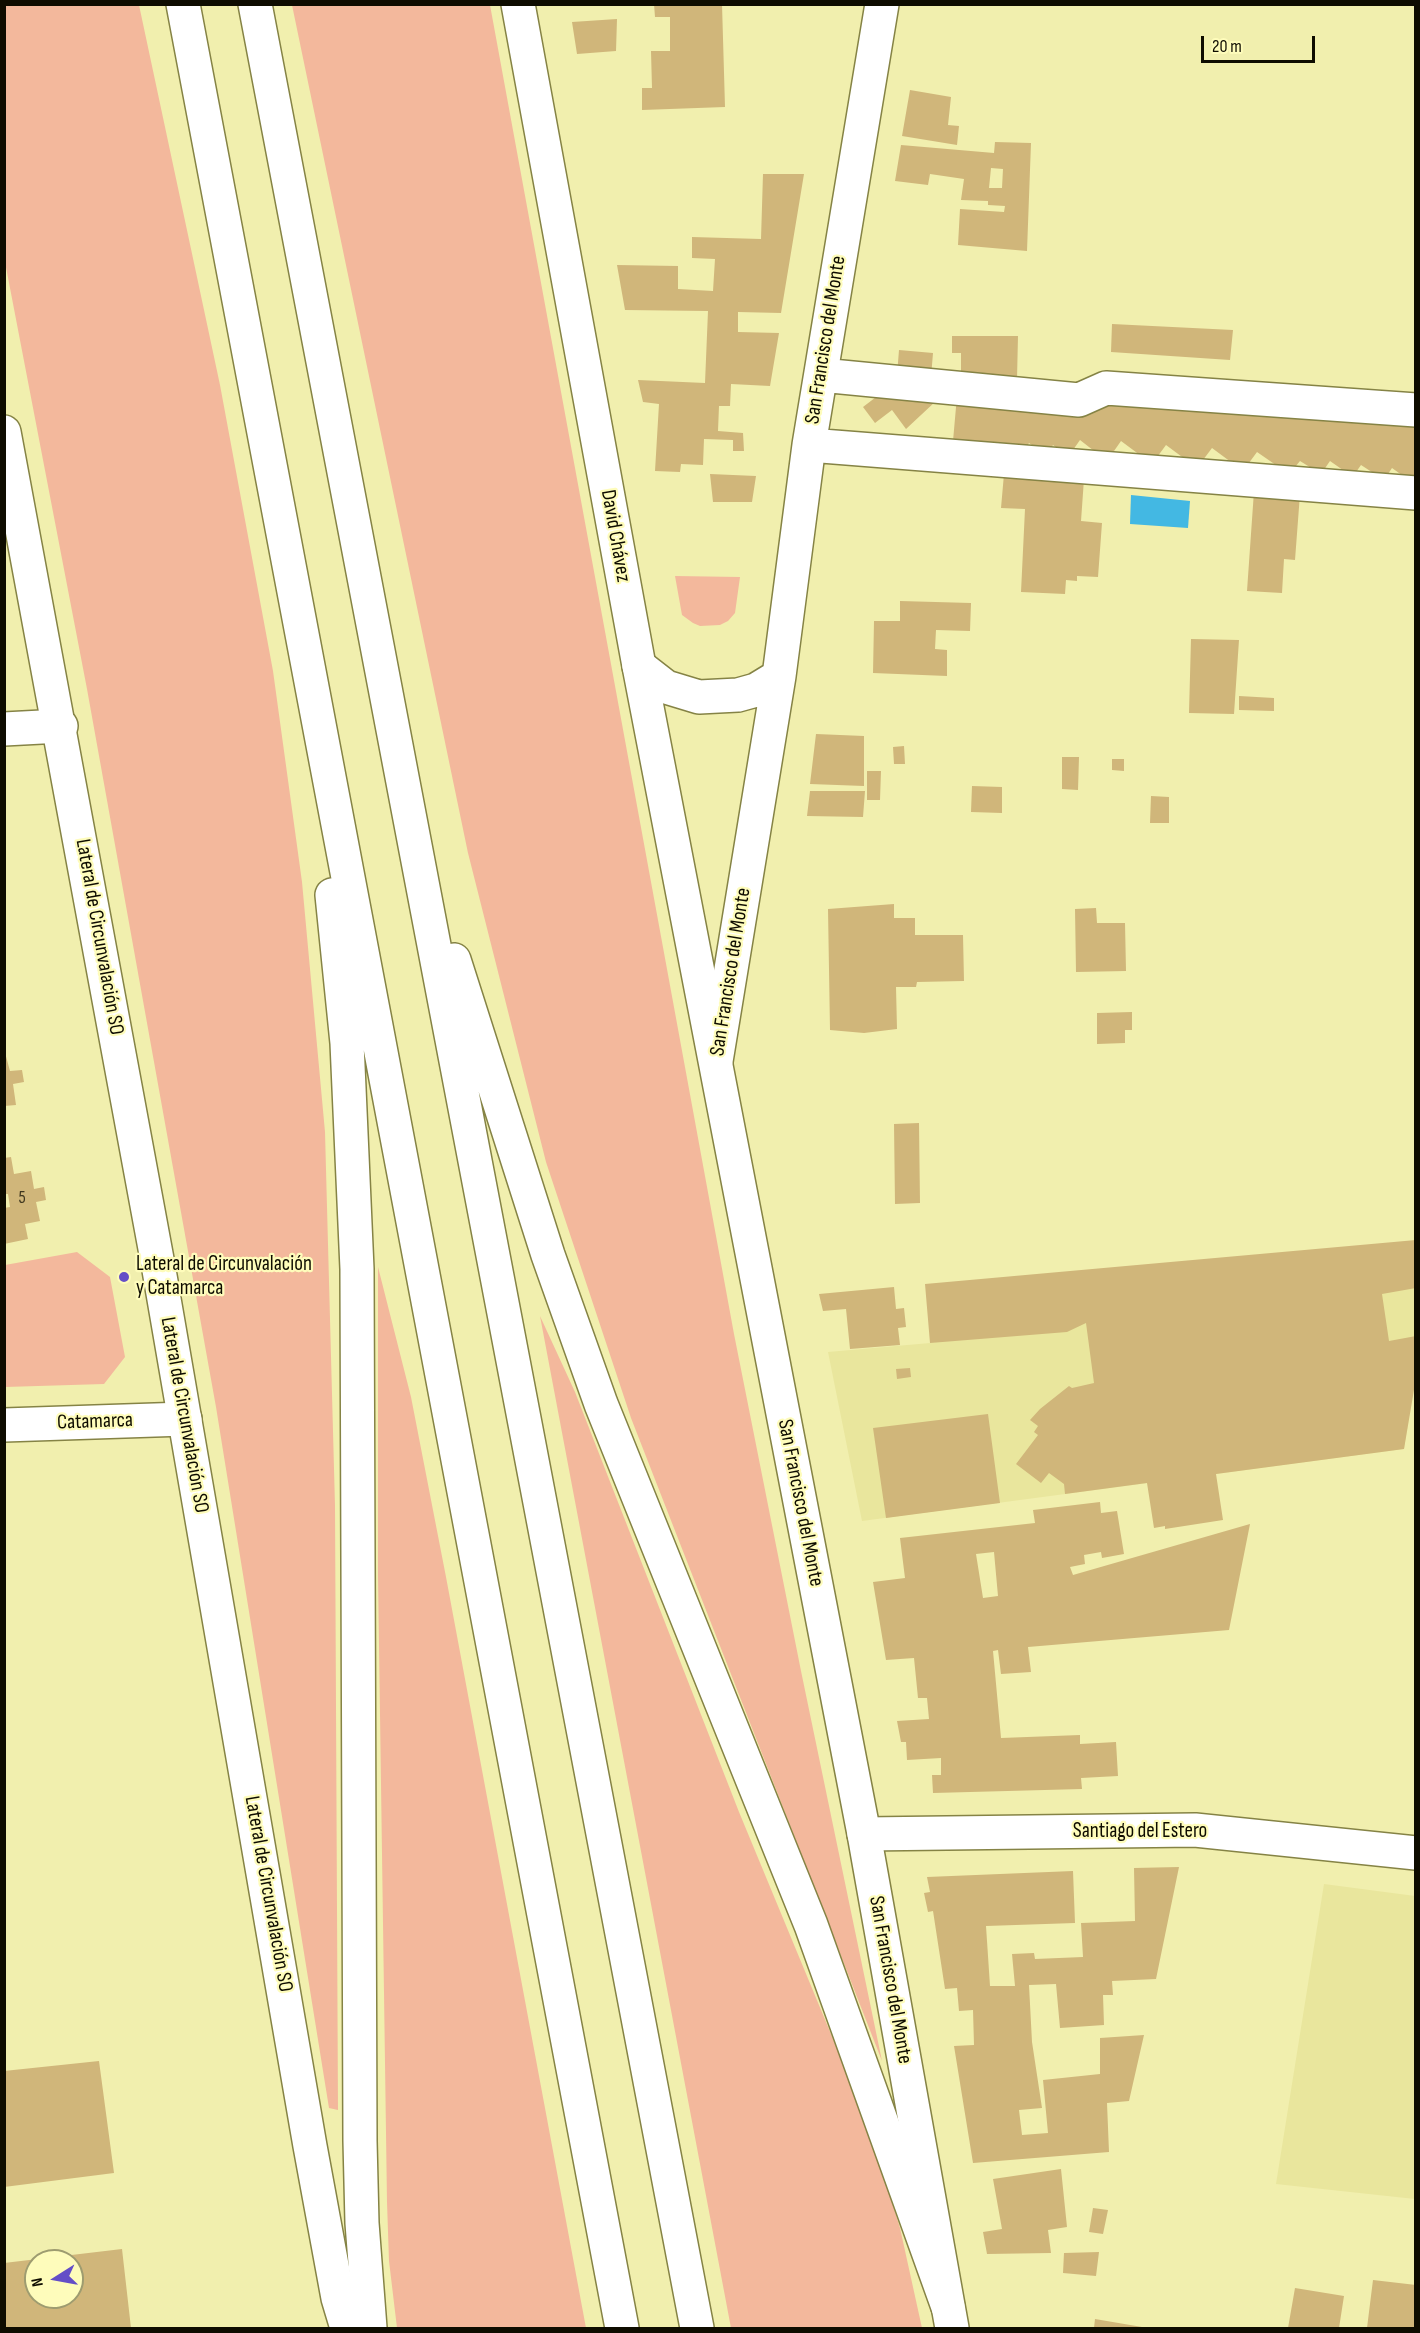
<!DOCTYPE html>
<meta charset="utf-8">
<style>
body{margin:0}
#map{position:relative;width:1420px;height:2333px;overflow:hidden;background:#f1efae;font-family:"Sofia Sans Condensed",sans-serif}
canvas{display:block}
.frame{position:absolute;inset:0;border:6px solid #0e0c00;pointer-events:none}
.north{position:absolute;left:24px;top:2249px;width:60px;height:60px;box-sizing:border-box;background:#fefcbb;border:2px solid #9e9c70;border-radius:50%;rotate:259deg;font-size:16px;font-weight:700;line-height:24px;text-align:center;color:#0e0c00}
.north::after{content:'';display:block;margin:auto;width:21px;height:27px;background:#644ec7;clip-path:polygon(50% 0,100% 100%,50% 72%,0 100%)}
.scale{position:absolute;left:1201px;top:36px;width:114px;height:27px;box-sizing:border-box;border:3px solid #0e0c00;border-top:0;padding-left:8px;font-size:18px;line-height:21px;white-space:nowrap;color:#0e0c00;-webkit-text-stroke:4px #fefcbb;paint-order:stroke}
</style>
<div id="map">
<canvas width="1420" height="2333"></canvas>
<div class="frame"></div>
<div class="north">N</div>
<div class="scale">20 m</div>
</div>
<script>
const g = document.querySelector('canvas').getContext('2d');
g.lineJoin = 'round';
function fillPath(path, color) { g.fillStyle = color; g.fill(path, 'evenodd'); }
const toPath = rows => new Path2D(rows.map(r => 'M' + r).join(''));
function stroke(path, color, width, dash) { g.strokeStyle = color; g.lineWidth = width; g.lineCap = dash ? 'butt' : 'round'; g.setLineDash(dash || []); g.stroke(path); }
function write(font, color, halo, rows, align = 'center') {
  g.font = font + ' "Sofia Sans Condensed",sans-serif'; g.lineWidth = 4.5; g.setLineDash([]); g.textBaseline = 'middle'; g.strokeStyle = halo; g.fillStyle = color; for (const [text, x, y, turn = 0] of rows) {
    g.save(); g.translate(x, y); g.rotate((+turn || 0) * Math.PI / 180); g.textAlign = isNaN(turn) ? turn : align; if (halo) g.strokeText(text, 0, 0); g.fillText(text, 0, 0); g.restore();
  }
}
fillPath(toPath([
 [1415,1240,1415,1378,1404,1449,862,1521,828,1352,930,1343],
 [1324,1884,1415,1896,1415,2199,1276,2184]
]), '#e9e69d');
fillPath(toPath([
 [4,5,139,5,220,385,273,671,302,882,325,1132,335,1506,338,2110,329,2108,216,1407,87,689,5,262],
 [292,5,490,5,734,1334,801,1671,882,2061,631,1418,546,1162,468,853],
 [675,576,740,577,735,613,728,621,720,625,700,626,693,623,682,615],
 [77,1252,110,1277,125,1357,104,1384,5,1387,5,1265],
 [378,1267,411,1397,446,1577,586,2328,397,2328,389,2261,387,2202,378,1575],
 [540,1316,575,1392,739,1812,867,2121,900,2228,922,2328,731,2328]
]), '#f3b89c');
fillPath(toPath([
 [1131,495,1190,501,1188,528,1130,524]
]), '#43b8e3');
fillPath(toPath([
 [654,4,722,4,725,107,642,110,642,88,652,88,651,51,670,51,670,17,655,17],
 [617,19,616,51,577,54,572,22],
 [910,90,951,97,948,125,959,126,957,145,902,136],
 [995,142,1031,143,1027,251,958,245,960,209,1004,212,1005,206,988,205,988,201,961,200,964,179,930,174,928,185,895,181,901,145,994,153],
 [991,168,1003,169,1002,188,989,188],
 [763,174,804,174,781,313,738,312,738,332,779,333,770,386,731,384,730,406,719,406,718,431,743,433,744,451,733,451,733,440,704,439,703,465,681,464,680,472,655,471,659,404,643,402,638,380,705,383,708,311,625,310,617,265,678,266,678,289,713,291,715,259,692,258,692,237,761,239],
 [1112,324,1233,330,1230,360,1111,352],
 [952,336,1018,336,1017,379,961,379,961,353,952,353],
 [899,350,933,353,931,377,897,375],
 [880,394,936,401,906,429,892,410,875,423,863,407],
 [957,396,1104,401,1416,421,1416,478,1406,478,1392,468,1386,477,1378,476,1361,465,1354,475,1350,475,1330,461,1321,474,1300,461,1291,472,1286,472,1257,452,1243,471,1212,448,1197,468,1166,445,1152,464,1121,441,1107,461,1080,440,1068,457,1053,445,1047,455,1029,443,1012,472,953,441],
 [710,474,756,476,752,502,713,502],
 [1004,474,1084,479,1081,521,1102,523,1098,577,1077,576,1077,581,1066,580,1065,594,1021,592,1025,509,1001,508],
 [1254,491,1300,494,1295,560,1284,559,1282,593,1247,591],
 [900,601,971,603,970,631,936,630,935,649,947,650,947,676,873,673,874,621,900,621],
 [1191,639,1239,640,1234,714,1189,713],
 [1239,696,1274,698,1274,711,1239,710],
 [816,734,864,736,864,786,810,784],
 [904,746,905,764,894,764,893,747],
 [1062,757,1079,757,1078,790,1062,789],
 [1112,759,1124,759,1124,771,1112,770],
 [867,771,881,771,880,800,867,800],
 [972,786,1002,787,1002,813,971,812],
 [810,791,865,791,863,817,807,816],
 [1151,796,1169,797,1169,823,1150,823],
 [894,904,894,918,915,918,915,935,963,935,964,981,917,982,916,987,896,987,897,1029,864,1033,830,1030,828,909],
 [1096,908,1097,923,1125,923,1126,971,1076,972,1075,909],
 [1132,1012,1132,1030,1125,1030,1125,1043,1097,1044,1097,1013],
 [4,1049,10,1071,22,1070,24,1082,13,1084,16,1105,4,1106],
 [919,1123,920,1203,895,1204,894,1124],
 [11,1157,14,1174,31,1171,34,1189,44,1187,46,1200,36,1202,40,1221,25,1224,28,1239,4,1244,4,1208,10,1207,8,1194,4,1194,4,1158],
 [1416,1240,1416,1288,1382,1294,1389,1341,1416,1336,1416,1378,1404,1449,1216,1474,1223,1520,1165,1529,1165,1526,1154,1528,1147,1483,1065,1494,1064,1484,1049,1473,1041,1483,1016,1464,1038,1435,1034,1432,1038,1426,1030,1420,1040,1409,1069,1386,1072,1388,1094,1383,1086,1323,1067,1332,930,1343,925,1284],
 [894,1287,896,1309,904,1308,906,1327,898,1328,900,1345,850,1349,846,1309,823,1311,819,1294],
 [910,1368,911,1377,897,1379,896,1369],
 [988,1414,1000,1503,886,1518,873,1428],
 [1100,1502,1101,1513,1117,1511,1124,1554,1102,1558,1101,1552,1084,1555,1085,1564,1070,1567,1073,1575,1250,1524,1229,1630,1028,1647,1031,1672,1001,1674,998,1650,993,1651,1001,1738,1080,1735,1080,1744,1116,1742,1118,1776,1081,1778,1082,1789,933,1793,932,1775,941,1775,941,1758,907,1760,906,1742,901,1742,897,1721,929,1719,927,1698,918,1698,914,1658,886,1660,873,1582,905,1578,900,1538,1035,1523,1033,1510],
 [994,1552,998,1596,983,1598,976,1554],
 [1179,1867,1156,1979,1112,1981,1113,1995,1103,1995,1104,2025,1060,2028,1056,1984,1029,1985,1032,2042,1042,2108,1019,2110,1022,2135,1048,2133,1043,2080,1100,2074,1100,2038,1144,2035,1129,2101,1107,2103,1109,2152,973,2163,954,2046,974,2045,973,2010,959,2011,957,1988,945,1989,933,1911,928,1912,924,1893,930,1892,927,1877,1073,1871,1075,1923,986,1926,990,1986,1015,1986,1012,1954,1034,1953,1035,1959,1083,1957,1081,1923,1135,1921,1134,1868],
 [99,2061,114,2173,4,2187,4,2071],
 [1061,2169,1067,2227,1048,2230,1051,2253,987,2254,983,2232,1002,2229,993,2179],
 [1093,2208,1108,2210,1103,2234,1089,2232],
 [122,2249,131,2328,4,2328,4,2263],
 [36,2261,72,2261,72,2297,36,2297],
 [1099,2252,1096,2276,1063,2273,1064,2253],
 [1373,2280,1416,2285,1416,2328,1367,2328],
 [1295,2288,1344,2296,1339,2328,1288,2328],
 [1095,2319,1142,2327,1142,2328,1094,2328]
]), '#d0b67a');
const minor = toPath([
 [821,375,1079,400,1106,388,1416,410],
 [809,445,1416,493],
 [639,666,666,687,699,697,738,695,756,690,779,676],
 [4,729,61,726],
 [716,1061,779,676,809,445,882,4],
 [4,1425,185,1419],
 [864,1834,1195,1830,1416,1853]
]);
const tertiary = toPath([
 [518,4,639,666,864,1834,952,2328],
 [4,432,159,1270,310,2146,338,2298,347,2328]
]);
const motorway = toPath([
 [183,4,622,2328],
 [255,4,697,2328],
 [332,895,347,1043,357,1269,360,2141,362,2223,370,2328],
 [454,960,548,1255,601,1404,811,1925,948,2307]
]);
stroke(minor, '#858345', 36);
stroke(tertiary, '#858345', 36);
stroke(motorway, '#858345', 36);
stroke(minor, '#fff', 33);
stroke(tertiary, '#fff', 33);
stroke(motorway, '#fff', 33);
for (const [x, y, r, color] of [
 [124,1277,6,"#644ec7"]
]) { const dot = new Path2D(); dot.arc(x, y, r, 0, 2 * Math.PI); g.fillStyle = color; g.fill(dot); stroke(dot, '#fefcbb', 2); }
write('18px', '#3e361e', null, [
 ["5",22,1198]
]);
write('21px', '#0e0c00', '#fefcbb', [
 ["San Francisco del Monte",826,340,-81],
 ["David Chávez",615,536,80],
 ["Lateral de Circunvalación SO",99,937,80],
 ["San Francisco del Monte",731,972,-81],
 ["Lateral de Circunvalación SO",184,1415,80],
 ["Catamarca",95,1422,-2],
 ["San Francisco del Monte",800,1503,79],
 ["Santiago del Estero",1140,1832],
 ["Lateral de Circunvalación SO",268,1894,80],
 ["San Francisco del Monte",890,1980,80]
]);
write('21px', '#0e0c00', '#fefcbb', [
 ["Lateral de Circunvalación",136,1265],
 ["y Catamarca",136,1289]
], 'left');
</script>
